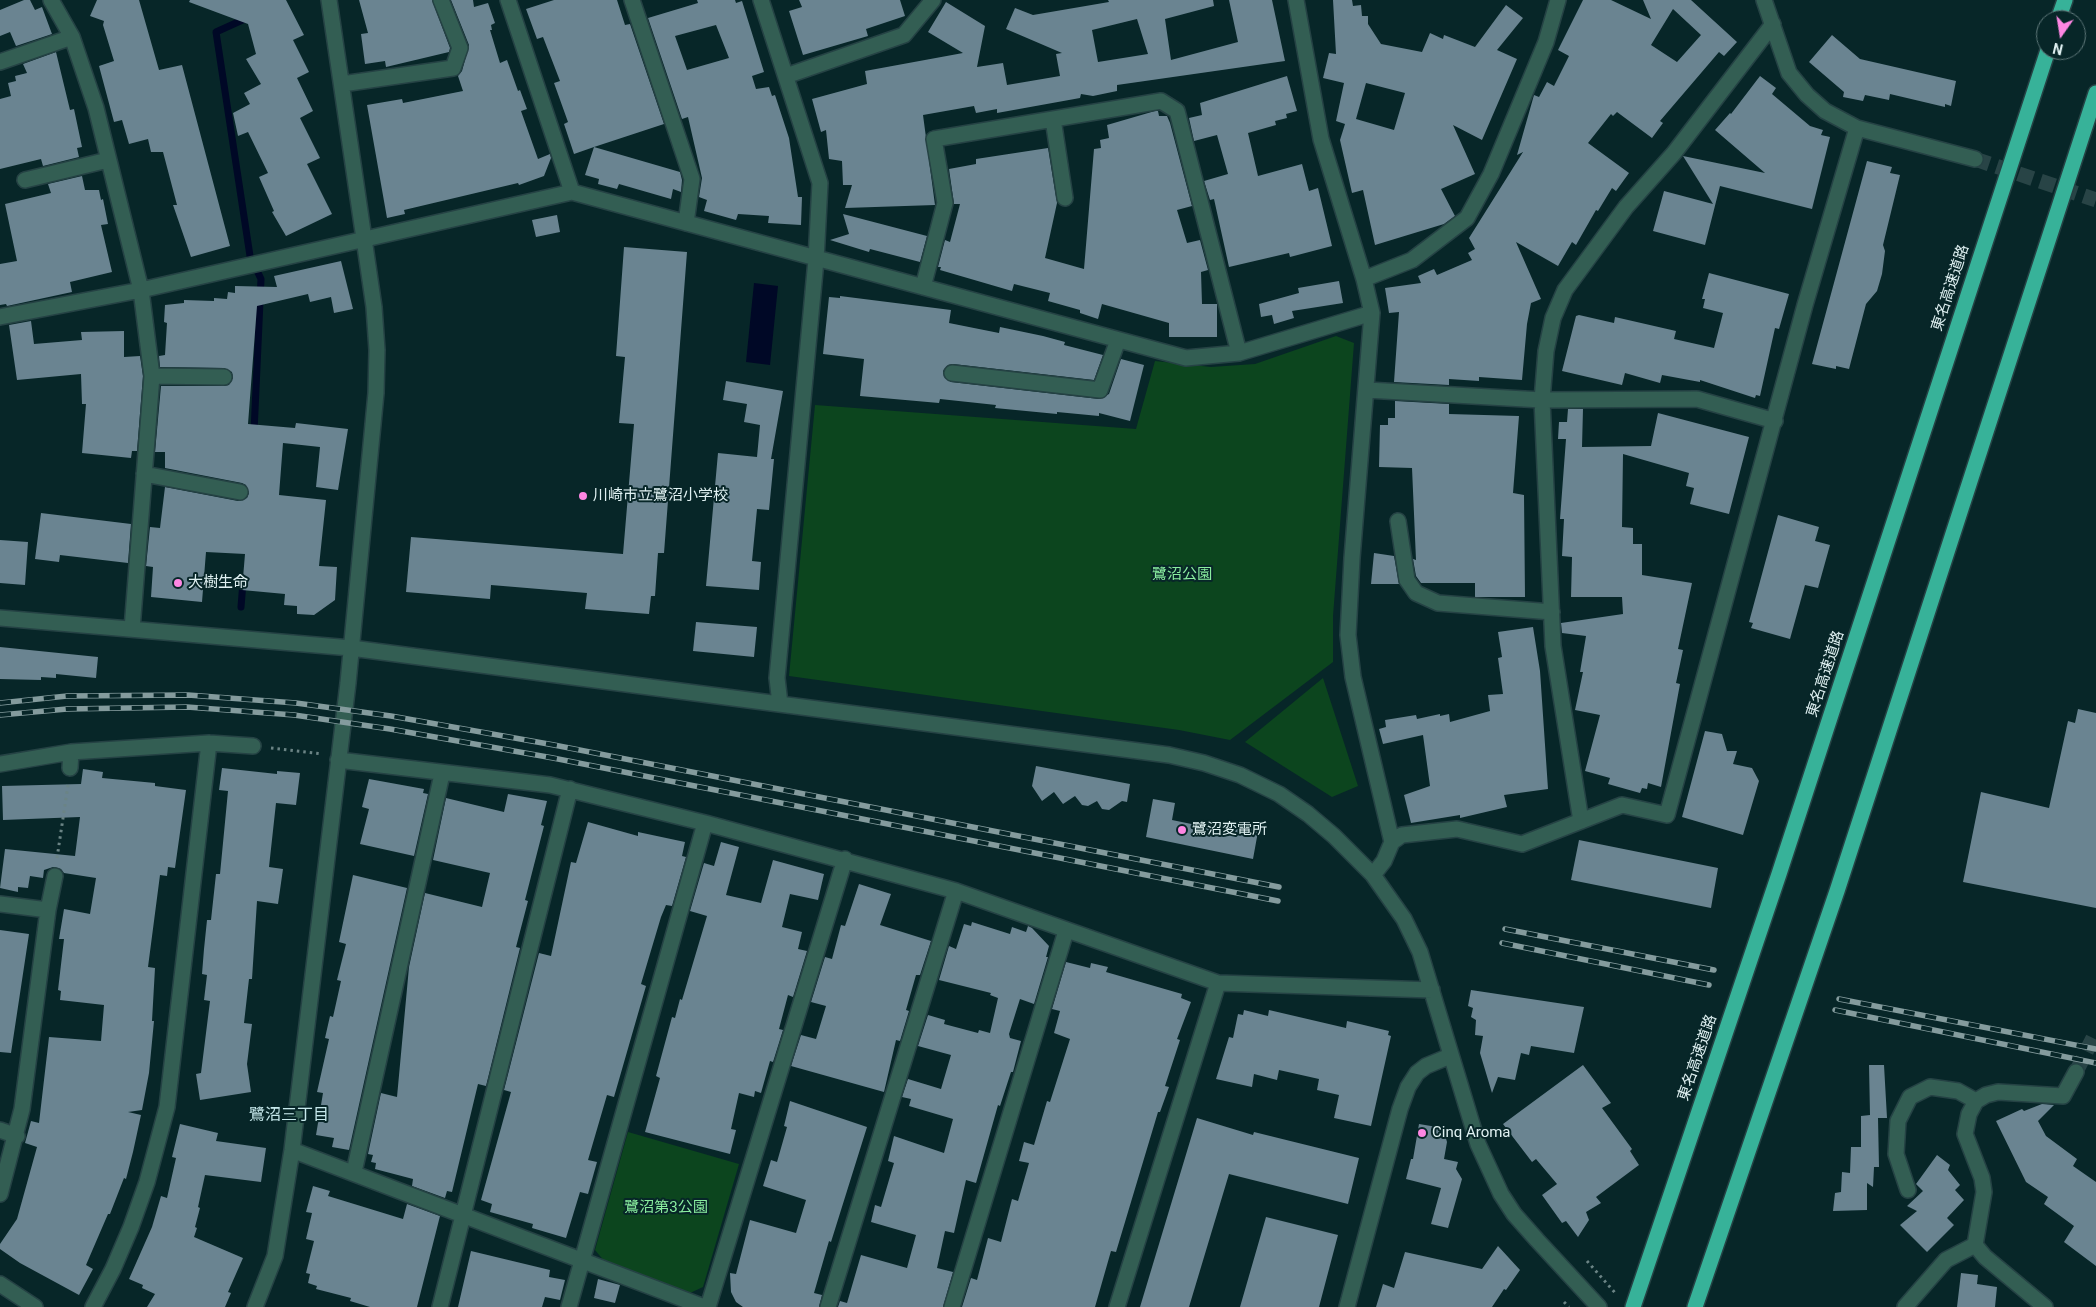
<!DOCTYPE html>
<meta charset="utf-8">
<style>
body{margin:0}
#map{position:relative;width:2096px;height:1307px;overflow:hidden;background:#072628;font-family:Roboto,sans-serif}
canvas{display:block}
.north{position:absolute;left:2036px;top:10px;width:50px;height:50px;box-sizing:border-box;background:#072628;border:1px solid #5e7779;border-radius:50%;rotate:193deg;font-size:14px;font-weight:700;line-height:20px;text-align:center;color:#e0f1f2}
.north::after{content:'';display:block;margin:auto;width:18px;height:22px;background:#fd86e2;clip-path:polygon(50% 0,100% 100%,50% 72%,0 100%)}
</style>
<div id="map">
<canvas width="2096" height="1307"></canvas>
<div class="north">N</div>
</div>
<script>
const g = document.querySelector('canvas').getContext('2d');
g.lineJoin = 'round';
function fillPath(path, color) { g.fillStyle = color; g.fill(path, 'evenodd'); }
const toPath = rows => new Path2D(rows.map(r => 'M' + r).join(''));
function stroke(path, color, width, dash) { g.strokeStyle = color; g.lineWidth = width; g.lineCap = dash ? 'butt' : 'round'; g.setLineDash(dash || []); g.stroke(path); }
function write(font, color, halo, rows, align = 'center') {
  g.font = font + ' Roboto,"Noto Sans JP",sans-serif'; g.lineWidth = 4; g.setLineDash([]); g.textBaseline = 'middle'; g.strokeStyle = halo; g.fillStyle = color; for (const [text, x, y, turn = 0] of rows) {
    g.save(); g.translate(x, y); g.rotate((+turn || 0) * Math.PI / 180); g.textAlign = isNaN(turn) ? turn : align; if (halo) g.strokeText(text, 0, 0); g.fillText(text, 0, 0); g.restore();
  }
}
fillPath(toPath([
 [1336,336,1354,343,1333,616,1333,662,1230,740,1179,730,789,676,815,405,1136,429,1155,361,1211,367,1255,364],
 [1323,678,1358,786,1332,797,1245,742],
 [628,1132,739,1164,703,1287,690,1293,605,1262,595,1250]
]), '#0c451e');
fillPath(toPath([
 [754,283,778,286,770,365,746,362]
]), '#000826');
stroke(toPath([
 [247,18,216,32,250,256,261,279,254,432],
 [241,607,243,582]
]), '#000826', 7);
fillPath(toPath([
 [24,0,30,0,35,10,42,7,52,34,16,46,10,32,0,36,0,10],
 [97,0,139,0,159,70,182,65,230,246,191,257,173,205,177,205,163,152,151,152,148,139,129,144,122,120,114,122,99,66,114,61,103,25,104,21,90,16],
 [190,0,286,0,304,35,293,40,309,72,297,78,313,111,300,118,320,158,307,164,332,214,286,236,272,212,274,211,259,177,268,173,248,132,238,136,233,113,250,104,244,93,261,84,246,59,256,54,248,24,189,2],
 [359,0,432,0,450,48,449,52,386,67,385,61,365,64,361,34,368,33],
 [451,0,473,0,474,7,488,3,495,23,491,25,492,30,490,30,500,63,507,60,518,91,520,90,527,109,521,111,538,159,550,154,551,158,544,176,519,185,518,183,404,210,405,214,387,218,367,105,402,99,403,103,463,91,458,76,462,71,469,45],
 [554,0,617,0,625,25,630,24,664,124,594,147,680,172,682,180,681,192,673,189,671,199,619,184,617,189,598,184,599,179,585,175,594,147,574,154,564,124,568,122,554,83,560,81,543,37,537,39,526,9],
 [697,0,735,0,736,3,742,1,764,72,752,76,756,89,769,87,772,96,775,95,789,138,798,197,802,197,801,225,768,223,769,216,738,214,736,220,704,211,707,200,699,197,702,178,688,117,682,119,648,18,698,3],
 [716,25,729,58,687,70,675,36],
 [799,0,900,0,905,16,866,29,868,36,803,55,789,11,802,7],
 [1108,0,1213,0,1214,6,1165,19,1171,60,1238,42,1229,0,1272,0,1285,61,1117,85,1117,91,1093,96,1081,94,1080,98,997,113,997,109,976,113,974,106,923,115,935,205,845,208,852,185,843,185,842,161,829,159,826,130,821,132,812,99,867,84,865,71,963,53,928,32,946,2,985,26,977,67,1003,63,1007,85,1060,76,1056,54,1062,53,1006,29,1015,8,1033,15,1109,2],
 [1137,19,1148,54,1098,62,1092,30],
 [1333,0,1352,0,1353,6,1361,5,1362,16,1368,16,1368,24,1381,44,1422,52,1430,33,1443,39,1444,35,1475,47,1506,5,1523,18,1497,50,1517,59,1482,140,1453,125,1475,174,1441,189,1455,216,1444,224,1375,245,1363,190,1352,193,1340,140,1345,124,1336,121,1344,83,1323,78,1329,53,1336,54],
 [1366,83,1405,93,1394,130,1356,119],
 [1583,0,1611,0,1651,19,1643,0,1691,0,1737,42,1724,56,1719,52,1660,121,1663,123,1652,138,1617,112,1613,116,1611,114,1588,143,1629,173,1616,191,1612,188,1598,211,1596,210,1576,245,1572,242,1558,266,1516,242,1541,299,1531,303,1527,324,1522,380,1479,377,1479,381,1449,379,1449,385,1394,382,1399,312,1389,313,1385,288,1421,283,1418,276,1434,269,1437,275,1472,260,1468,253,1475,249,1469,238,1523,152,1517,155,1534,95,1539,97,1547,82,1554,86,1569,56,1558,50],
 [1673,9,1701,35,1677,62,1651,45],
 [1832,35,1860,59,1956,81,1951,106,1945,104,1945,107,1890,94,1889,100,1865,95,1863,101,1843,97,1844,92,1809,62],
 [56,52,70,110,74,109,82,147,77,148,79,157,43,166,41,159,0,169,0,99,11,96,8,83,16,81,15,76,27,73,23,64],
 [1287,76,1297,111,1286,114,1287,118,1275,121,1276,125,1248,133,1258,176,1302,164,1309,191,1318,188,1332,246,1290,257,1289,253,1229,267,1214,199,1210,200,1204,181,1228,174,1217,135,1194,141,1189,118,1202,115,1200,103],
 [1760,76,1776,88,1772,94,1810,126,1823,130,1821,135,1830,137,1812,209,1720,186,1705,245,1653,231,1664,191,1713,204,1683,156,1765,173,1715,130,1730,113,1731,114],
 [1155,111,1158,111,1159,116,1167,116,1170,123,1192,206,1177,210,1187,243,1200,240,1208,270,1201,272,1202,304,1217,304,1217,337,1169,337,1169,323,1102,304,1098,319,1080,313,1080,310,1048,301,1050,293,1014,284,1012,291,940,270,941,267,938,267,945,240,950,242,960,204,954,204,949,169,976,164,976,159,1048,148,1057,203,1045,258,1084,269,1094,149,1101,148,1100,140,1109,138,1107,125],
 [1867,161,1892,167,1890,173,1900,175,1883,245,1885,251,1882,274,1877,291,1866,304,1849,369,1836,366,1836,369,1812,364],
 [82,176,85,190,99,190,101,200,103,199,108,224,101,225,112,272,70,282,72,292,7,306,6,304,0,305,0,264,17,261,5,204,51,193,48,184],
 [843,214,927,236,920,262,870,249,869,252,830,240,849,234],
 [557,215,560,232,536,237,532,220],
 [624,247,687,252,664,553,658,553,655,596,651,596,649,614,585,609,587,593,491,585,490,599,406,592,411,537,623,554,634,424,619,423,625,357,616,356],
 [341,261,353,309,334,313,331,297,310,302,308,294,257,306,248,424,295,428,296,423,348,429,338,490,316,487,320,447,283,443,279,495,326,500,319,566,337,567,335,600,314,615,297,614,297,606,284,605,285,594,242,590,245,554,206,552,202,602,151,597,153,567,146,566,150,527,160,528,165,487,238,501,247,498,249,493,246,485,242,483,165,468,165,452,155,452,161,386,224,386,229,385,233,378,232,372,224,368,160,367,159,356,165,355,167,323,164,322,165,305,184,303,184,300,214,301,214,298,227,299,228,292,235,293,235,286,277,287,274,276],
 [1709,273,1789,294,1779,329,1775,328,1760,396,1756,395,1755,398,1700,380,1700,382,1662,375,1660,383,1625,373,1622,385,1562,371,1576,316,1579,315,1614,323,1615,317,1676,331,1674,339,1714,348,1723,313,1703,308,1705,299,1702,299],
 [1339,281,1343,303,1292,311,1294,318,1274,324,1272,315,1261,317,1259,304,1299,293,1298,288],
 [840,296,951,310,949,323,999,333,1000,327,1043,336,1065,342,1064,345,1103,355,1094,380,953,364,948,365,943,371,944,377,951,382,1099,399,1109,394,1121,359,1144,365,1130,421,1099,413,1099,416,1057,412,1057,414,995,408,996,405,940,399,939,403,860,396,864,359,823,354,829,297,840,298],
 [31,321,34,344,82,340,81,332,124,331,124,357,140,356,143,376,137,451,132,451,131,458,82,453,86,404,82,404,81,374,17,380,9,325],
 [726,381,783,391,771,459,774,459,769,510,757,509,752,561,761,562,759,590,706,586,718,453,757,457,760,425,744,422,747,404,723,400],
 [1395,401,1449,404,1449,414,1519,416,1513,493,1524,495,1525,597,1475,597,1475,583,1421,583,1416,576,1413,559,1416,560,1412,468,1379,467,1380,425,1388,425,1388,418,1395,418],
 [1568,409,1583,409,1582,447,1651,446,1658,413,1749,437,1729,514,1690,504,1694,488,1686,486,1689,473,1623,454,1622,527,1633,528,1633,544,1642,544,1642,575,1692,583,1678,649,1683,650,1676,683,1680,684,1661,787,1648,783,1647,789,1642,788,1640,793,1608,784,1610,778,1585,771,1600,715,1575,710,1583,672,1580,672,1586,636,1562,633,1561,623,1623,614,1622,597,1571,597,1572,557,1562,556,1564,519,1560,519,1566,439,1558,439,1559,422,1567,422],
 [41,513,131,524,128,563,60,555,59,562,35,559],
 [1778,515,1819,527,1815,541,1830,545,1818,588,1805,585,1790,639,1751,628,1753,623,1749,622],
 [0,540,28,542,25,585,0,583],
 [1374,553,1394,556,1399,584,1371,584],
 [696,622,757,627,754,657,693,651],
 [1533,627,1540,671,1548,789,1504,795,1507,807,1460,818,1460,815,1411,823,1404,795,1430,786,1423,735,1383,744,1379,729,1386,727,1385,720,1416,715,1417,719,1440,714,1440,716,1449,714,1450,722,1490,711,1488,695,1503,694,1498,658,1502,657,1498,632],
 [0,647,98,657,96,678,56,674,56,678,41,677,41,680,0,679],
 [2078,709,2096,713,2096,908,1963,882,1981,792,2049,808,2068,721,2075,723],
 [1705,731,1722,734,1727,751,1737,751,1733,764,1752,768,1759,781,1743,835,1682,817],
 [1036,766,1130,784,1127,802,1122,801,1109,810,1102,809,1097,801,1088,806,1082,805,1075,796,1063,804,1054,792,1042,801,1032,786],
 [222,768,277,774,277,771,300,773,296,805,276,803,269,867,283,869,278,904,257,901,252,979,249,979,244,1023,252,1024,247,1064,251,1092,200,1100,196,1074,201,1073,210,1001,204,1000,207,975,202,974,204,949,207,920,211,920,216,874,220,874,228,791,219,790],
 [83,769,103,772,102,778,155,783,155,786,186,790,175,868,168,867,167,876,160,875,148,967,155,968,152,1021,154,1021,149,1073,142,1110,128,1112,141,1115,133,1152,126,1179,124,1178,110,1214,108,1214,86,1265,93,1269,79,1295,20,1263,0,1249,0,1244,17,1219,37,1147,25,1143,31,1121,39,1123,49,1037,101,1041,104,1005,60,1000,61,991,58,990,64,939,59,939,64,909,90,914,96,878,64,873,61,869,53,867,44,870,43,878,30,876,28,888,18,887,18,892,0,888,5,849,75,856,80,817,3,820,2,786,81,784],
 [369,779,424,789,423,793,428,794,414,856,360,844,369,809,362,807],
 [508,794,547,801,541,825,544,826,525,900,528,901,516,947,520,948,486,1086,478,1084,452,1192,447,1191,445,1198,412,1186,413,1179,375,1169,376,1163,371,1162,373,1155,368,1154,381,1093,397,1097,409,967,425,893,482,907,490,873,433,860,446,798,504,812],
 [1153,799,1175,803,1172,820,1235,833,1237,821,1259,826,1253,859,1146,837],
 [588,822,638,836,638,832,685,842,682,856,686,857,672,906,666,905,661,917,641,984,646,986,614,1097,607,1095,588,1160,597,1162,588,1194,580,1192,566,1238,532,1228,533,1224,490,1212,492,1204,481,1200,511,1092,504,1090,539,953,551,956,571,862,576,863],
 [1579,840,1718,868,1711,908,1571,880],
 [721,842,739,847,726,895,761,903,773,860,824,874,818,900,790,894,782,927,802,932,798,949,807,951,793,997,788,995,779,1029,783,1030,773,1062,770,1061,761,1093,755,1091,754,1097,739,1093,731,1129,736,1130,730,1154,645,1132,660,1078,656,1076,672,1017,675,1018,680,999,682,1000,707,916,690,911,704,863,714,866],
 [353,875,407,888,349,1150,332,1147,334,1138,316,1135,323,1093,317,1092,329,1039,325,1038,330,1016,333,1017,341,981,337,980,346,944,339,942],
 [859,884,891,894,880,925,931,941,920,975,916,975,906,1010,909,1011,900,1041,896,1040,884,1092,791,1066,801,1035,816,1039,826,1006,811,1002,825,957,832,959,841,925,845,926],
 [972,922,1010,934,1012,927,1026,932,1028,926,1032,928,1049,946,1046,957,1048,957,1034,1004,1020,999,1009,1034,1010,1038,1021,1041,1013,1072,1011,1072,1000,1106,998,1105,976,1183,966,1180,954,1233,945,1231,937,1268,953,1272,943,1307,838,1307,840,1301,847,1303,861,1255,907,1268,916,1235,871,1222,875,1205,881,1207,894,1163,888,1161,894,1136,944,1153,953,1119,909,1106,911,1099,902,1097,908,1079,941,1089,951,1055,918,1046,928,1015,945,1020,944,1024,978,1033,979,1030,990,1033,998,998,990,995,991,993,939,980,949,946,956,949,964,924,971,926],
 [0,930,29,934,11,1053,0,1052],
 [1066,962,1090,968,1091,963,1108,967,1106,972,1182,994,1181,998,1191,1002,1177,1039,1180,1040,1165,1086,1169,1087,1160,1112,1158,1112,1116,1252,1111,1251,1095,1307,962,1307,971,1278,977,1280,988,1238,1001,1242,1012,1199,1018,1201,1029,1163,1019,1161,1024,1142,1034,1145,1047,1101,1050,1102,1070,1039,1054,1033,1060,1011,1052,1009],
 [1471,990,1584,1007,1574,1053,1531,1046,1529,1055,1521,1053,1515,1080,1498,1077,1492,1093,1480,1053,1483,1036,1475,1035,1476,1020,1471,1017,1473,1008,1468,1006],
 [1244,1010,1268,1016,1269,1010,1346,1028,1347,1021,1389,1031,1388,1035,1391,1036,1371,1126,1334,1118,1339,1095,1317,1090,1319,1079,1279,1070,1277,1080,1254,1074,1252,1087,1216,1079,1229,1037,1233,1038,1238,1014,1243,1015],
 [1583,1065,1611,1103,1602,1108,1632,1149,1630,1151,1639,1165,1596,1197,1601,1203,1586,1212,1589,1220,1578,1237,1566,1221,1562,1223,1542,1195,1557,1184,1536,1159,1532,1162,1503,1124],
 [1869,1065,1884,1065,1887,1118,1878,1118,1879,1167,1874,1167,1873,1187,1867,1183,1867,1210,1833,1211,1835,1193,1841,1192,1842,1172,1850,1173,1851,1147,1861,1147,1861,1116,1870,1115],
 [790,1101,867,1127,831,1242,829,1241,814,1293,822,1295,819,1307,743,1307,736,1302,731,1292,730,1273,736,1274,750,1220,796,1233,806,1200,763,1186,771,1160,777,1162,787,1127,784,1126],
 [2042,1104,2054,1105,2038,1121,2046,1136,2077,1159,2073,1166,2096,1182,2096,1266,2064,1242,2074,1226,2044,1204,2048,1197,2026,1182,1996,1121,2022,1109,2024,1111],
 [1197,1118,1253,1135,1254,1132,1359,1158,1348,1204,1229,1174,1189,1307,1140,1307],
 [180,1124,218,1133,216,1141,266,1148,261,1182,205,1175,198,1207,200,1208,195,1227,197,1228,194,1237,243,1258,228,1292,231,1293,225,1307,147,1307,155,1294,142,1288,143,1285,129,1279,152,1227,161,1196,167,1198,176,1158,172,1157],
 [1419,1124,1443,1128,1447,1142,1444,1159,1458,1162,1456,1169,1462,1179,1448,1228,1431,1224,1441,1188,1406,1179,1411,1159,1413,1159],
 [1937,1155,1950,1165,1948,1170,1960,1185,1955,1190,1964,1200,1947,1218,1954,1225,1927,1252,1900,1225,1917,1211,1907,1206,1923,1191,1916,1184],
 [313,1186,330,1191,328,1196,403,1219,407,1204,440,1216,417,1307,370,1307,350,1301,351,1298,316,1289,317,1286,308,1283,310,1274,306,1273,314,1241,306,1239,312,1213,306,1212],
 [1266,1217,1338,1235,1319,1307,1240,1307],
 [1498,1246,1520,1270,1506,1290,1504,1289,1492,1307,1376,1307,1383,1284,1394,1288,1405,1252,1482,1269],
 [471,1251,550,1270,549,1277,565,1280,560,1300,545,1297,542,1307,458,1307],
 [1961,1273,1978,1275,1977,1284,1997,1287,1995,1307,1957,1307],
 [598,1279,620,1285,615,1303,594,1298]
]), '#6a8491');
stroke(toPath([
 [1975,159,2096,200],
 [2076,1072,2096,1032]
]), '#284446', 15, [15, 8]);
const minor = toPath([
 [51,0,72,37,96,108,141,290,152,376,132,629],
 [508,0,572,192],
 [632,0,692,179,686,223],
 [761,0,820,183,816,260,777,678,780,704],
 [1296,0,1321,139,1364,279,1372,313,1352,558,1348,635,1353,677,1392,842],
 [1764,0,1789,73,1807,95,1825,111,1857,128,1975,159],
 [0,62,72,37],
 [786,76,904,35,933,0],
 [342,84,453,68,460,48,441,0],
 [1053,119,1065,198],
 [25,180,108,160],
 [1364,279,1412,260,1467,218,1491,174,1546,42,1558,0],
 [923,287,945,203,934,139,1161,101,1177,111,1239,353],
 [0,317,141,290,572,192,1186,358,1239,353,1372,313],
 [952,373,1100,390,1118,340],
 [152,376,224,377],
 [1367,390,1542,400,1697,399,1775,421],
 [144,474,240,492],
 [1398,521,1407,580,1416,593,1438,603,1552,612],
 [0,618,351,648,1169,755,1204,763,1240,775,1279,794,1308,814,1334,836,1373,875,1404,919,1420,952,1478,1144,1501,1194,1514,1214,1537,1240,1599,1307],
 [338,760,550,785,705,823,956,891,1218,983,1117,1307],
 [0,764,71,752,209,743,253,746],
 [70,768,71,752],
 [1581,821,1553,646,1542,400,1546,351,1553,318,1565,290,1626,207,1674,153,1773,24],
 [1373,875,1384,861,1392,842,1402,835,1457,829,1522,844,1622,805,1667,815,1805,305,1857,128],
 [0,904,48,910,22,1109,0,1194],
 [48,910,55,876],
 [1218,983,1432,990],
 [0,1130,17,1136],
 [292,1150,704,1307],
 [354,1172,442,774],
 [1908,1190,1896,1154,1898,1121,1910,1097,1930,1087,1958,1091,1976,1101],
 [1975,1245,1985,1257,2045,1307],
 [0,1284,35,1307],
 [93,1307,113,1269,131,1227,147,1182,167,1107,209,743],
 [255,1307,275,1256,292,1150,348,683,376,393,377,350,374,307,329,0],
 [440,1307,570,789],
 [569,1307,705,823],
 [708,1307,845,859],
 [828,1307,956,891],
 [952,1307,1066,931],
 [1347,1307,1400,1109,1408,1087,1417,1073,1426,1066,1450,1056],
 [1905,1307,1946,1260,1975,1245,1984,1192,1982,1178,1965,1134,1969,1114,1976,1101,1986,1095,1998,1092,2063,1096,2076,1072]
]);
const highway = toPath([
 [2058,20,2065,0],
 [1633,1307,1779,874,2048,50],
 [1695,1307,1837,891,2096,93]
]);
stroke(minor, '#254244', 18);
stroke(highway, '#254244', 18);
stroke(toPath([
 [271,748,322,754],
 [57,858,68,785],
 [1587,1261,1617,1295],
 [1564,1302,1569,1307]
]), '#6b8485', 3, [2.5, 4]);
stroke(minor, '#335e53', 15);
stroke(highway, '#37b299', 15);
const rail = toPath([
 [0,703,67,696,188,695,296,703,391,716,554,745,1279,887],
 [0,715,67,709,187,707,294,715,390,729,553,758,1278,901],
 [1505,929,1714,970],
 [1502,943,1709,985],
 [1839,999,2096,1049],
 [1835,1010,2096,1063]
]);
stroke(rail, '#849b9d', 5.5);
stroke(rail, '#072628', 4, [11]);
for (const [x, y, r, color] of [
 [583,496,5,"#fd86e2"],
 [178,583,5,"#fd86e2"],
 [1182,830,5,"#fd86e2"],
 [1422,1133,5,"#fd86e2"]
]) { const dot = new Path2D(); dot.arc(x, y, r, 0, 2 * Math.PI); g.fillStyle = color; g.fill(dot); stroke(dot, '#072628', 2); }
write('15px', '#e0f1f2', '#072628', [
 ["東名高速道路",1951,288,-72],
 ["東名高速道路",1826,674,-72],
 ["東名高速道路",1698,1058,-71]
]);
write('15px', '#e0f1f2', '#072628', [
 ["川崎市立鷺沼小学校",593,496],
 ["大樹生命",188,583],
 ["鷺沼変電所",1192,830],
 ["Cinq Aroma",1432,1133]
], 'left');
write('15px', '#8aed9f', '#072628', [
 ["鷺沼公園",1182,575],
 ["鷺沼第3公園",666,1208]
]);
write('16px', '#c7e9ec', '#072628', [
 ["鷺沼三丁目",289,1116]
]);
</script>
